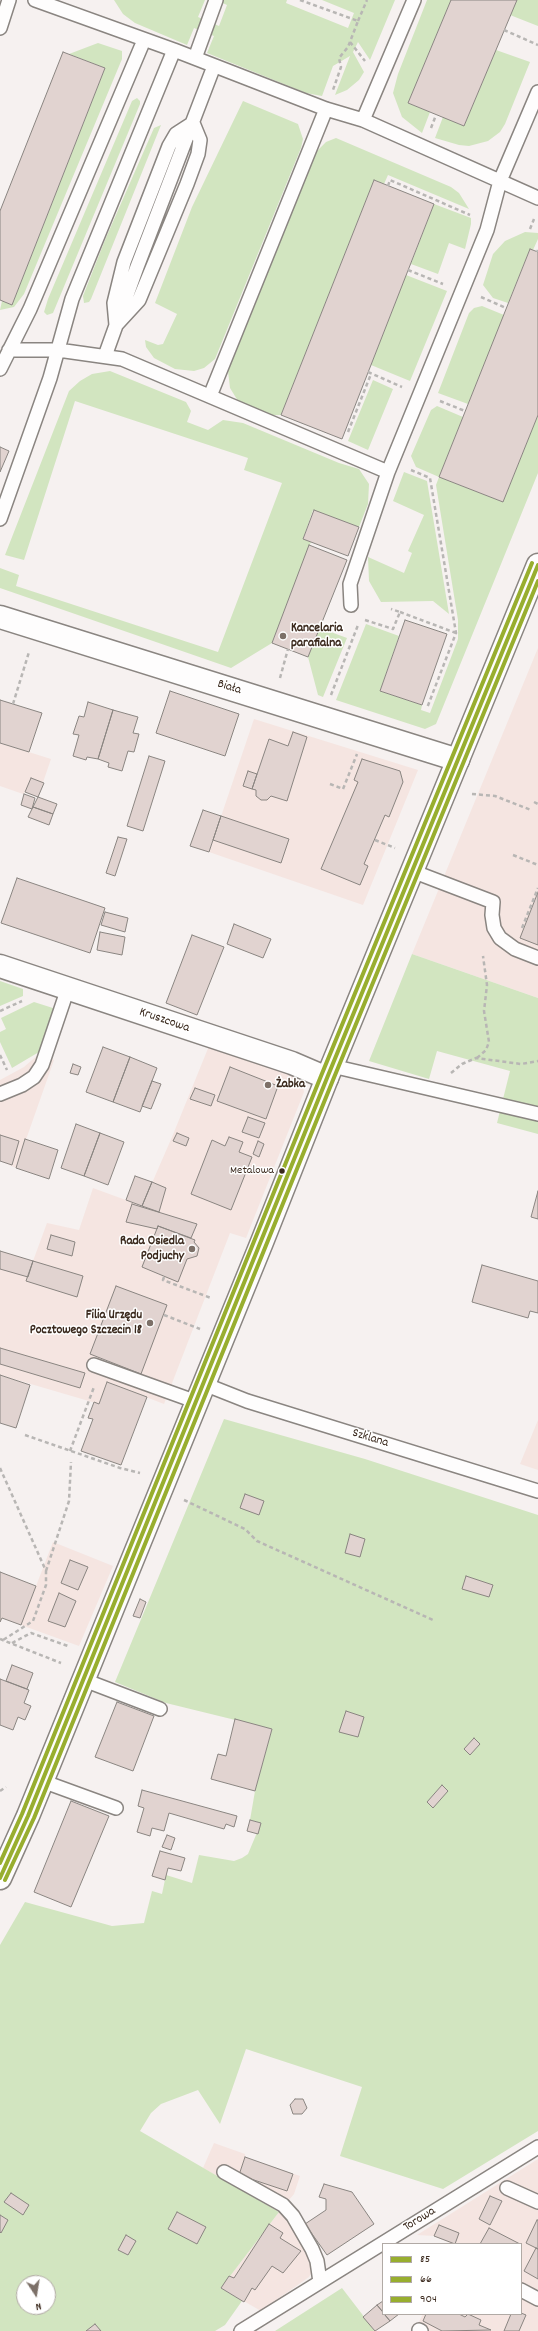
<!DOCTYPE html>
<meta charset="utf-8">
<style>
body{margin:0}
#map{position:relative;width:538px;height:2331px;overflow:hidden;background:#f6f1f0;font-family:Dekko,sans-serif}
canvas{display:block}
.legend{position:absolute;left:382px;top:2243px;width:140px;height:72px;box-sizing:border-box;background:#fff;border:1px solid #b1aaa5;margin:0;padding:5px 7px;list-style:none;font-size:12px;color:#3b2a1e}
.legend li{display:flex;align-items:center;gap:8px;height:20px}
.legend b{width:20px;border:1px solid #b1aaa5}
.north{position:absolute;left:16px;top:2275px;width:40px;height:40px;box-sizing:border-box;background:#fff;border:1px solid #b1aaa5;border-radius:50%;rotate:168deg;font-size:11px;font-weight:700;line-height:16px;text-align:center;color:#3b2a1e}
.north::after{content:'';display:block;margin:auto;width:14px;height:18px;background:#7c7068;clip-path:polygon(50% 0,100% 100%,50% 72%,0 100%)}
</style>
<div id="map">
<canvas width="538" height="2331"></canvas>
<ul class="legend">
<li><b style="height:5px;background:#98ae2f"></b>85</li>
<li><b style="height:5px;background:#98ae2f"></b>66</li>
<li><b style="height:5px;background:#98ae2f"></b>904</li>
</ul>
<div class="north">N</div>
</div>
<script>
const g = document.querySelector('canvas').getContext('2d');
g.lineJoin = 'round';
function fillPath(path, color) { g.fillStyle = color; g.fill(path, 'evenodd'); }
const toPath = rows => new Path2D(rows.map(r => 'M' + r).join(''));
function stroke(path, color, width, dash) { g.strokeStyle = color; g.lineWidth = width; g.lineCap = dash ? 'butt' : 'round'; g.setLineDash(dash || []); g.stroke(path); }
function write(font, color, halo, rows, align = 'center') {
  g.font = font + ' Dekko,sans-serif'; g.lineWidth = 3; g.setLineDash([]); g.textBaseline = 'middle'; g.strokeStyle = halo; g.fillStyle = color; for (const [text, x, y, turn = 0] of rows) {
    g.save(); g.translate(x, y); g.rotate((+turn || 0) * Math.PI / 180); g.textAlign = isNaN(turn) ? turn : align; if (halo) g.strokeText(text, 0, 0); g.fillText(text, 0, 0); g.restore();
  }
}
fillPath(toPath([
 [538,648,538,998,412,954],
 [254,719,418,770,363,905,209,852],
 [0,743,51,759,38,797,25,792,23,794,0,786],
 [209,1046,298,1077,302,1082,304,1092,246,1238,230,1233,164,1404,107,1382,99,1404,0,1375,0,1251,33,1261,47,1223,79,1230,93,1188,142,1206,172,1137],
 [39,1054,54,1060,16,1168,0,1161,0,1080,24,1067],
 [538,1420,538,1470,520,1464],
 [53,1542,113,1566,79,1646,21,1625],
 [214,2143,245,2154,245,2157,300,2176,294,2194,279,2212,286,2214,312,2261,312,2272,309,2277,261,2311,221,2288,279,2212,203,2168],
 [538,2159,538,2331,414,2331,423,2314,521,2314,521,2244,452,2244,434,2236,417,2235]
]), '#f5e5e1');
fillPath(toPath([
 [114,0,205,0,198,17,219,26,227,5,216,0,287,0,286,3,348,28,354,13,322,0,395,0,370,60,358,42,353,52,364,72,359,80,347,90,335,95,350,56,333,66,322,96,306,93,207,53,214,36,194,28,187,45,135,23,123,14],
 [427,0,451,0,408,103,430,112,422,133,402,117,393,93,398,74],
 [517,0,538,0,538,26,510,15],
 [98,43,122,51,122,59,24,294,14,307,0,310,2,301,12,305,105,68,69,54],
 [496,50,530,62,505,124,500,132,488,141,469,146,459,145,435,138,443,117,464,126],
 [137,98,140,101,140,104,53,313,47,315,44,312,48,299,132,101],
 [243,101,298,124,303,139,301,148,215,359,204,368,194,371,175,369,154,358,146,347,145,340,158,345,163,344,177,314,155,303,192,207],
 [161,125,91,299,89,302,84,303,83,296,105,240,154,128],
 [336,138,451,187,459,193,469,209,388,175,384,184,374,180,281,415,271,415,238,401,230,388,228,371,315,153,326,142],
 [434,204,471,218,471,224,465,249,449,243,438,274,411,264],
 [525,232,538,233,538,239,533,250,530,249,508,303,493,298,483,285,493,254,505,241],
 [406,275,447,291,410,381,371,365],
 [482,306,504,315,468,404,438,393,469,313,474,308],
 [110,371,186,402,191,411,187,422,208,430,223,420,243,423,339,463,359,469,369,484,368,504,359,527,313,510,303,539,311,542,272,643,231,668,0,588,0,568,19,575,16,586,218,652,282,483,244,470,248,458,75,401,24,560,5,555,69,391,80,381,92,374],
 [373,380,393,389,368,450,348,441],
 [437,406,463,417,439,477,503,502,538,415,538,473,436,724,425,729,336,700,366,624,399,636,380,691,422,705,421,710,430,713,458,639,458,620,436,485,439,477,416,467,411,456,431,410],
 [404,472,427,481,449,614,433,601,381,602,369,581,368,557,404,573,412,553,408,551,424,515,393,501],
 [320,628,347,638,323,697,318,695,308,657],
 [412,954,538,998,538,1134,497,1123,510,1071,437,1051,429,1079,369,1061],
 [0,981,23,989,23,996,0,1006],
 [34,1002,56,1009,39,1052,12,1068,0,1042,0,1032,6,1029,1,1018],
 [224,1419,365,1459,538,1515,538,2131,443,2189,340,2156,362,2087,246,2049,220,2124,198,2090,161,2104,151,2113,140,2131,279,2212,221,2288,242,2301,225,2325,215,2331,0,2331,0,1945,25,1902,112,1926,144,1923,152,1891,162,1894,166,1875,192,1883,199,1855,234,1861,242,1858,248,1854,261,1823,250,1820,255,1791,272,1729,166,1703,115,1682],
 [24,2283,48,2283,48,2307,24,2307],
 [342,2288,375,2331,275,2331]
]), '#d2e5c0');
const building = toPath([
 [451,0,517,0,464,126,408,103,451,0],
 [63,52,105,68,12,305,0,300,0,211,63,52],
 [374,180,434,204,342,439,281,415,374,180],
 [530,249,538,252,538,415,503,502,439,477,530,249],
 [0,447,9,451,0,472,0,447],
 [314,510,359,527,348,556,303,539,314,510],
 [309,545,347,560,308,657,272,643,309,545],
 [405,620,447,634,422,705,380,691,405,620],
 [170,691,239,714,225,756,156,733,170,691],
 [0,700,42,713,29,752,0,743,0,700],
 [88,702,113,710,98,759,87,757,86,760,73,756,79,735,73,734,79,716,84,717,88,702],
 [113,710,138,717,133,733,139,734,134,752,128,751,122,771,108,767,109,763,98,759,113,710],
 [293,732,307,737,287,801,271,796,267,800,261,800,256,796,256,790,252,789,269,739,288,746,293,732],
 [149,756,165,761,143,831,127,826,149,756],
 [362,759,400,771,403,782,389,817,385,815,364,864,368,866,360,885,321,869,358,782,354,780,362,759],
 [248,771,257,774,252,789,243,786,248,771],
 [31,778,44,783,38,797,25,792,31,778],
 [24,794,35,798,32,809,21,805,24,794],
 [38,797,57,804,53,814,33,807,38,797],
 [33,807,53,814,49,825,28,817,33,807],
 [203,810,221,816,209,852,190,846,203,810],
 [221,816,289,839,281,863,213,840,221,816],
 [118,837,127,839,115,876,106,873,118,837],
 [17,878,105,908,90,953,1,923,17,878],
 [538,892,538,945,520,938,538,892],
 [105,912,128,918,125,932,101,925,105,912],
 [234,924,271,939,263,958,227,944,234,924],
 [100,932,125,937,122,955,97,950,100,932],
 [192,935,224,947,197,1015,166,1003,192,935],
 [103,1047,130,1057,113,1102,86,1092,103,1047],
 [130,1057,157,1068,140,1112,113,1102,130,1057],
 [73,1064,81,1067,78,1075,70,1073,73,1064],
 [230,1067,278,1086,266,1119,217,1101,230,1067],
 [152,1081,161,1084,151,1109,142,1106,152,1081],
 [195,1088,215,1095,211,1106,190,1099,195,1088],
 [248,1117,265,1123,259,1138,242,1132,248,1117],
 [76,1124,100,1133,84,1176,61,1168,76,1124],
 [100,1133,124,1142,108,1185,84,1176,100,1133],
 [177,1133,189,1138,186,1146,173,1141,177,1133],
 [0,1135,19,1141,12,1165,0,1161,0,1135],
 [229,1137,243,1142,239,1152,252,1157,231,1210,191,1194,212,1140,225,1146,229,1137],
 [25,1139,58,1150,49,1179,16,1168,25,1139],
 [258,1141,264,1144,259,1157,253,1154,258,1141],
 [135,1176,152,1182,142,1206,126,1200,135,1176],
 [152,1182,166,1188,159,1212,142,1206,152,1182],
 [538,1191,538,1219,531,1217,538,1191],
 [132,1204,197,1224,191,1238,158,1226,157,1229,126,1222,132,1204],
 [158,1226,195,1240,194,1242,199,1248,197,1256,187,1259,178,1282,142,1267,158,1226],
 [51,1235,75,1242,72,1256,47,1249,51,1235],
 [0,1251,33,1261,28,1277,0,1269,0,1251],
 [33,1261,83,1276,77,1297,26,1281,33,1261],
 [482,1265,538,1281,538,1313,530,1311,528,1318,472,1302,482,1265],
 [116,1286,167,1305,141,1374,90,1354,116,1286],
 [0,1348,85,1373,80,1388,0,1364,0,1348],
 [0,1375,30,1385,16,1428,0,1423,0,1375],
 [107,1382,147,1397,121,1465,81,1451,93,1419,88,1418,94,1402,99,1404,107,1382],
 [245,1494,264,1501,259,1515,240,1508,245,1494],
 [350,1534,365,1539,360,1557,345,1553,350,1534],
 [70,1560,88,1567,78,1590,61,1583,70,1560],
 [0,1572,36,1586,21,1625,2,1618,0,1622,0,1572],
 [466,1576,493,1585,489,1597,462,1589,466,1576],
 [59,1593,76,1601,65,1627,48,1621,59,1593],
 [140,1599,146,1602,140,1618,133,1616,140,1599],
 [12,1665,33,1673,27,1689,6,1681,12,1665],
 [0,1679,29,1690,24,1703,31,1706,25,1720,18,1717,13,1730,0,1725,0,1679],
 [117,1702,154,1716,133,1771,95,1757,117,1702],
 [346,1711,364,1717,358,1737,339,1732,346,1711],
 [235,1719,272,1729,255,1791,211,1779,218,1754,226,1756,235,1719],
 [474,1738,480,1744,470,1755,464,1749,474,1738],
 [442,1785,448,1791,433,1808,427,1802,442,1785],
 [142,1790,237,1816,234,1827,226,1824,224,1829,169,1813,164,1831,152,1828,150,1836,137,1832,144,1808,138,1806,142,1790],
 [71,1801,109,1816,71,1907,34,1892,71,1801],
 [250,1820,261,1823,258,1834,247,1831,250,1820],
 [167,1835,175,1838,171,1850,162,1847,167,1835],
 [160,1851,185,1858,181,1871,168,1868,165,1880,152,1876,160,1851],
 [295,2099,303,2099,307,2108,302,2114,293,2114,290,2105,295,2099],
 [245,2157,293,2174,287,2191,239,2175,245,2157],
 [324,2184,352,2192,374,2224,327,2255,305,2224,326,2210,326,2199,319,2197,324,2184],
 [11,2193,29,2205,23,2215,4,2202,11,2193],
 [490,2196,502,2201,490,2225,479,2219,490,2196],
 [177,2212,206,2227,197,2244,168,2229,177,2212],
 [0,2215,8,2220,1,2233,0,2232,0,2215],
 [537,2220,538,2220,538,2249,526,2243,537,2220],
 [269,2224,283,2233,280,2238,301,2251,283,2273,272,2266,255,2290,252,2288,244,2302,221,2288,229,2276,234,2278,269,2224],
 [439,2225,459,2233,455,2244,434,2236,439,2225],
 [489,2228,520,2244,480,2244,489,2228],
 [126,2235,136,2241,128,2255,118,2250,126,2235],
 [536,2248,538,2249,538,2279,524,2271,536,2248],
 [383,2301,383,2312,377,2305,383,2301],
 [377,2305,390,2321,375,2331,363,2317,377,2305],
 [521,2313,526,2315,519,2331,504,2331,511,2314,521,2313],
 [384,2314,399,2314,390,2321,384,2314],
 [426,2314,459,2314,465,2317,468,2314,481,2320,479,2325,491,2330,442,2331,423,2321,426,2314],
 [95,2324,101,2331,86,2331,95,2324]
]);
fillPath(building, '#e1d3d0');
stroke(building, '#8a8581', 1);
const lane = toPath([
 [35,0,174,50,326,109,363,120,414,0],
 [0,28,9,0],
 [195,58,216,0],
 [363,120,538,198],
 [193,123,200,140,198,154,187,184,139,300,116,325,114,303,124,262,169,146,176,134,193,123],
 [9,350,58,350,122,359,388,472,487,230,500,181,538,92],
 [105,356,137,267,214,66],
 [0,369,30,309,144,40],
 [210,396,326,109],
 [0,519,50,378,72,299,174,50],
 [351,605,350,584,388,472],
 [412,871,493,902,492,915,494,928,500,938,515,949,538,958],
 [332,1066,538,1114],
 [0,1094,22,1085,34,1077,42,1065,68,988],
 [94,1365,197,1402],
 [204,1384,247,1401,538,1491],
 [84,1680,160,1709],
 [42,1781,116,1808],
 [224,2172,283,2205,293,2216,312,2249,317,2261,320,2282],
 [507,2188,538,2202],
 [521,2290,538,2299],
 [419,2330,421,2331],
 [241,2331,538,2147]
]);
const street = toPath([
 [0,617,458,760],
 [0,966,292,1063,327,1078]
]);
const primary = toPath([
 [0,1878,28,1816,262,1242,327,1078,538,565]
]);
stroke(lane, '#8a8581', 16);
stroke(street, '#8a8581', 25);
stroke(primary, '#8a8581', 25);
stroke(toPath([
 [300,0,358,21,348,47,339,58,341,67,333,90],
 [358,21,367,0],
 [504,30,538,45],
 [350,42,365,61],
 [431,128,436,115],
 [388,186,390,180,470,215],
 [530,229,534,219],
 [537,252,538,250],
 [408,270,443,284],
 [481,297,506,308],
 [368,372,402,387],
 [440,401,465,411],
 [348,432,371,374],
 [411,470,430,478,456,633,427,708],
 [400,612,456,633],
 [365,620,393,629,400,612,391,609],
 [280,678,288,649],
 [331,695,358,625],
 [13,704,29,652],
 [330,784,343,789,357,754],
 [472,794,495,796,531,810],
 [534,802,538,804],
 [375,840,395,848],
 [513,855,538,865],
 [522,928,538,888],
 [0,1011,22,1001],
 [0,1055,7,1070],
 [477,1058,486,1050,489,1042,484,1011,487,985,483,956],
 [451,1073,462,1064,476,1058,521,1064,538,1061],
 [164,1277,163,1280,211,1298],
 [164,1315,200,1329],
 [25,1435,120,1468,140,1473],
 [70,1451,94,1387],
 [0,1468,46,1571,46,1585,33,1621,3,1640],
 [184,1500,245,1529,257,1541,433,1620],
 [46,1571,69,1501,71,1462],
 [0,1639,61,1663],
 [12,1643,31,1633,68,1646],
 [0,1791,6,1787]
]), '#b8b6b4', 2.5, [4, 3]);
stroke(lane, '#fefdfd', 13);
stroke(street, '#fefdfd', 22);
stroke(primary, '#fefdfd', 22);
stroke(toPath([
 [0,1878,28,1816,327,1078,538,565]
]), '#98ae2f', 4);
stroke(toPath([
 [5,1880,34,1818,333,1080,538,581]
]), '#98ae2f', 4);
stroke(toPath([
 [0,1863,22,1814,321,1076,532,563]
]), '#98ae2f', 4);
for (const [x, y, r, color] of [
 [283,636,4,"#7c7068"],
 [268,1085,4,"#7c7068"],
 [282,1171,3.5,"#3b2a1e"],
 [192,1249,4,"#7c7068"],
 [150,1323,4,"#7c7068"]
]) { const dot = new Path2D(); dot.arc(x, y, r, 0, 2 * Math.PI); g.fillStyle = color; g.fill(dot); stroke(dot, '#fff', 1.5); }
write('12px', '#3b2a1e', '#fff', [
 ["Metalowa",274,1171]
], 'right');
write('bold 13px', '#3b2a1e', '#fff', [
 ["Kancelaria",291,629],
 ["parafialna",291,644],
 ["Żabka",276,1085],
 ["Rada Osiedla",184,1242,"right"],
 ["Podjuchy",184,1257,"right"],
 ["Filia Urzędu",142,1316,"right"],
 ["Pocztowego Szczecin 18",142,1331,"right"]
], 'left');
write('13px', '#3b2a1e', '#fff', [
 ["Biała",229,688,17],
 ["Kruszcowa",164,1021,19],
 ["Szklana",370,1439,17],
 ["Torowa",420,2220,-32]
]);
</script>
